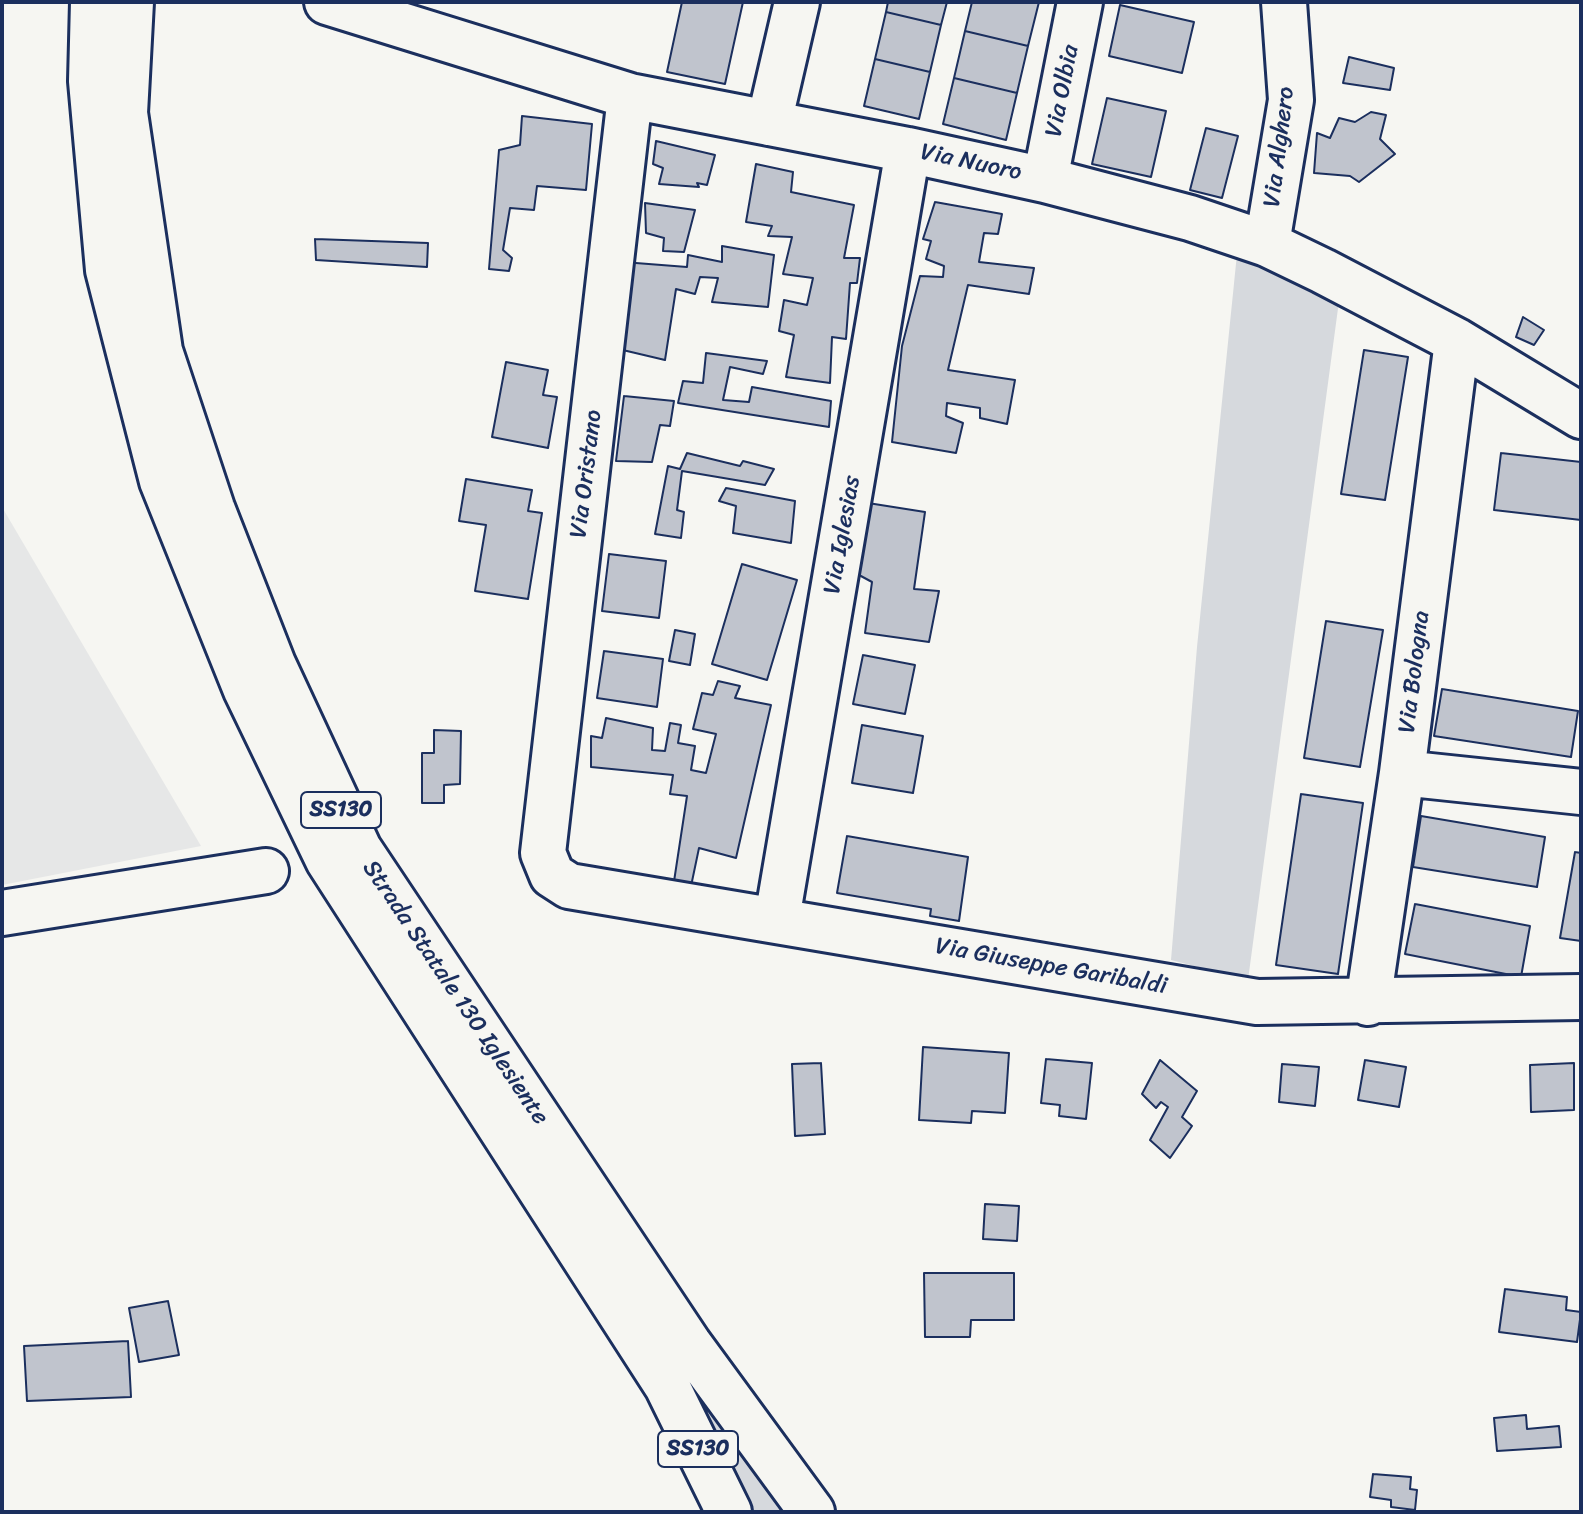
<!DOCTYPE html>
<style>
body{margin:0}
#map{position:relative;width:1583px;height:1514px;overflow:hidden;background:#f6f6f2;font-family:Sriracha,sans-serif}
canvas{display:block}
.frame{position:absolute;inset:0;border:4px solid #1b2f5e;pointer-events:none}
</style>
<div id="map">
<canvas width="1583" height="1514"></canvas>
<div class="frame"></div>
</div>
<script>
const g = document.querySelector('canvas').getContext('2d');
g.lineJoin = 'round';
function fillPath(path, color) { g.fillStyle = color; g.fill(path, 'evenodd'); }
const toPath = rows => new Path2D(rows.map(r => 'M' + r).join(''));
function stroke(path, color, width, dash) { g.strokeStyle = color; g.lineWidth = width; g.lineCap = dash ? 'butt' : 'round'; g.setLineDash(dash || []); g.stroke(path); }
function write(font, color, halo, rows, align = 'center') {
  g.font = font + ' Sriracha,sans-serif'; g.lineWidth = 8; g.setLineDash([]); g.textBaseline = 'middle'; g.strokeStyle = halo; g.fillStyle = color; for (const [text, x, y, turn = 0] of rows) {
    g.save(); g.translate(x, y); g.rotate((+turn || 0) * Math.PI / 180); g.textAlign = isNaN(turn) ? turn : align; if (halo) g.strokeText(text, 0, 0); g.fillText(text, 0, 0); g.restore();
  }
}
fillPath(toPath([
 [2,507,201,846,2,885]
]), '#e6e7e7');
fillPath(toPath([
 [1237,254,1339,301,1248,980,1171,960,1197,647],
 [694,1383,787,1512,742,1512,695,1403]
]), '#d6d9dd');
const building = toPath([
 [682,2,743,2,725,84,667,72,682,2],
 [888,2,947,2,941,25,886,12,888,2],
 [972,2,1039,2,1028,46,965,31,972,2],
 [1120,5,1194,22,1182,73,1109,56,1120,5],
 [886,12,941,25,930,72,875,59,886,12],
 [965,31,1028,46,1017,93,954,78,965,31],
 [1349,57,1394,68,1390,90,1343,83,1349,57],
 [875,59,930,72,919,119,864,106,875,59],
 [954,78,1017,93,1006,140,943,124,954,78],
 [1107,98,1166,111,1151,177,1092,164,1107,98],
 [1371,112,1386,115,1380,139,1395,154,1359,182,1350,176,1314,173,1317,133,1330,138,1339,118,1355,122,1371,112],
 [522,116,592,124,586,190,537,186,534,210,510,208,503,250,512,258,509,271,489,269,499,150,520,145,522,116],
 [1206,128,1238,136,1222,198,1190,190,1206,128],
 [656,141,715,155,707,185,697,183,699,187,659,184,663,168,653,164,656,141],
 [756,164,793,172,791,192,854,205,844,258,860,258,857,283,850,283,846,339,832,337,830,383,786,377,794,335,779,331,784,300,807,305,813,278,783,274,792,237,768,236,772,226,746,222,756,164],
 [935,202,1002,214,998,234,984,233,979,262,1034,268,1029,294,968,285,948,370,1015,380,1007,424,980,418,980,408,947,403,946,416,963,423,956,453,892,442,902,346,920,276,943,277,944,266,926,259,931,241,923,239,935,202],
 [645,203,695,210,684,252,663,251,664,238,646,233,645,203],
 [315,239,428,243,427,267,316,260,315,239],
 [722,246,774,255,768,307,712,302,718,278,700,277,695,294,676,289,665,360,610,347,623,262,687,267,688,255,722,262,722,246],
 [1523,317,1544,330,1534,345,1516,337,1523,317],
 [1364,350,1408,357,1385,500,1341,494,1364,350],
 [706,353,767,361,763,374,730,367,723,400,749,402,752,387,831,401,829,427,678,403,683,381,703,383,706,353],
 [506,362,548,370,543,395,557,397,548,448,492,437,506,362],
 [624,396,674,401,670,426,660,425,652,462,616,461,624,396],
 [687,453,740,466,743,461,774,469,765,485,682,471,677,510,684,512,681,538,655,534,668,466,680,469,687,453],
 [1501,453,1581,462,1581,520,1494,510,1501,453],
 [466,479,532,490,528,511,542,513,528,599,475,591,486,525,459,521,466,479],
 [726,488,795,501,791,543,733,533,736,506,719,501,726,488],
 [868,503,925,512,914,589,939,591,929,642,865,633,872,582,859,575,868,503],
 [609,554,666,561,659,618,602,611,609,554],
 [742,564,797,580,767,680,712,664,742,564],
 [1326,621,1383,630,1360,767,1304,758,1326,621],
 [675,630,695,634,690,665,669,661,675,630],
 [604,651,663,659,657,707,597,698,604,651],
 [863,655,915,665,905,714,853,704,863,655],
 [718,681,740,686,735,698,771,705,736,858,699,848,690,891,673,888,687,796,670,794,673,775,591,767,591,736,602,738,606,718,653,728,652,750,665,751,670,723,681,725,678,743,695,746,691,770,706,773,716,734,693,729,702,693,713,695,718,681],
 [1442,689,1578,711,1571,757,1434,736,1442,689],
 [862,725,923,736,913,793,852,783,862,725],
 [434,730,461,731,460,784,444,785,444,803,422,803,422,753,434,753,434,730],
 [1301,794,1363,803,1338,974,1276,965,1301,794],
 [1421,816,1545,837,1537,887,1413,867,1421,816],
 [847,836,968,857,959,921,930,916,931,909,837,893,847,836],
 [1575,852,1581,853,1581,941,1560,938,1575,852],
 [1415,904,1530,926,1521,977,1405,954,1415,904],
 [923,1047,1009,1053,1005,1113,972,1111,971,1123,919,1120,923,1047],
 [1046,1059,1092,1063,1086,1119,1059,1116,1060,1105,1041,1103,1046,1059],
 [1160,1060,1197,1091,1182,1117,1192,1126,1170,1158,1150,1140,1168,1107,1161,1102,1156,1108,1142,1094,1160,1060],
 [1365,1060,1406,1067,1399,1107,1358,1100,1365,1060],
 [821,1063,825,1134,795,1136,792,1064,821,1063],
 [1574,1063,1574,1110,1531,1112,1530,1065,1574,1063],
 [1282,1064,1319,1067,1315,1106,1279,1102,1282,1064],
 [985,1204,1019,1206,1017,1241,983,1239,985,1204],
 [924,1273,1014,1273,1014,1320,971,1320,970,1337,925,1337,924,1273],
 [1505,1289,1567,1297,1566,1310,1581,1312,1577,1342,1499,1332,1505,1289],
 [168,1301,179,1355,139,1362,129,1308,168,1301],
 [128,1341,131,1397,27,1401,24,1346,128,1341],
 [1526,1415,1527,1429,1559,1426,1561,1447,1497,1451,1494,1418,1526,1415],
 [1373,1474,1411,1477,1410,1489,1417,1490,1415,1510,1391,1507,1391,1500,1370,1497,1373,1474]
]);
fillPath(building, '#c0c4cd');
stroke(building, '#1b2f5e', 2);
const minor = toPath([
 [327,2,630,96,908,150,1045,180,1190,218,1267,244,1323,271,1457,341,1581,416],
 [630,96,543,853,552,875,569,886,1257,1002,1581,997],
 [769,123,797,2],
 [1045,180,1080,2],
 [1267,244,1291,100,1284,2],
 [1402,773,1581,792],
 [2,913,266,871],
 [777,919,908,150],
 [1368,1003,1402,773,1457,341]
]);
const major = toPath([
 [93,2,91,81,108,270,162,481,246,690,328,860,667,1386,729,1512],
 [131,2,125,113,160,351,212,508,273,664,359,849,689,1344,812,1512]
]);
stroke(minor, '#1b2f5e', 50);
stroke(major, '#1b2f5e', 50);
stroke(minor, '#f6f6f2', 44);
stroke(major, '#f6f6f2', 44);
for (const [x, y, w] of [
 [341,810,80],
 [698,1449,80]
]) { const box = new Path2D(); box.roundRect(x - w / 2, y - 18, w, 36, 6); g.fillStyle = '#f6f6f2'; g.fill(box); stroke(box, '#1b2f5e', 2); }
write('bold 22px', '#1b2f5e', null, [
 ["SS130",341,810],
 ["SS130",698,1449]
]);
write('24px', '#1b2f5e', '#f6f6f2', [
 ["Via Olbia",1063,91,-79],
 ["Via Alghero",1280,147,-83],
 ["Via Nuoro",971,163,12],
 ["Via Oristano",587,474,-83],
 ["Via Iglesias",843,535,-80],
 ["Via Bologna",1415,672,-83],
 ["Via Giuseppe Garibaldi",1051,967,10],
 ["Strada Statale 130 Iglesiente",455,993,56]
]);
</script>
